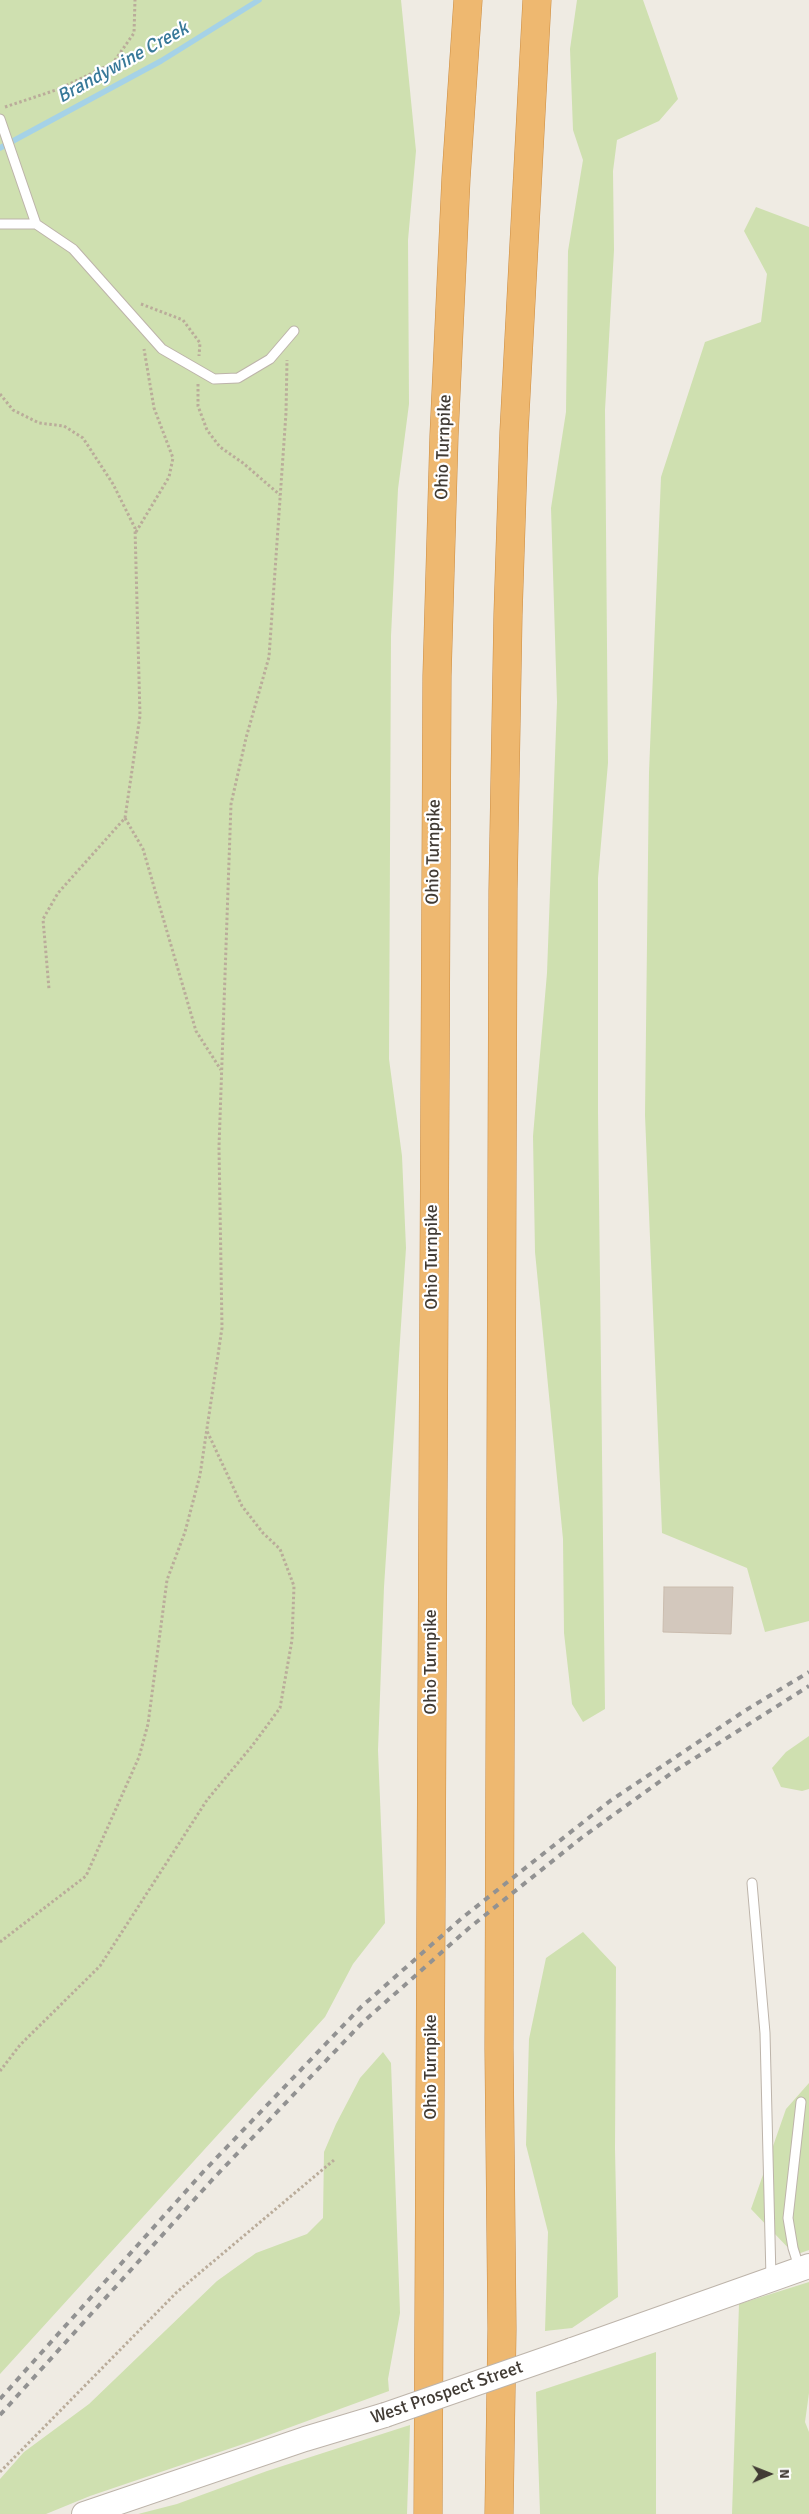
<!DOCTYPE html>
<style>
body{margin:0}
#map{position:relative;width:809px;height:2514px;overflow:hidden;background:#efebe3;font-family:Signika,sans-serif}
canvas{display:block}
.north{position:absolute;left:744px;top:2449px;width:50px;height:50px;-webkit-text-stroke:4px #fff;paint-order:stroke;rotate:89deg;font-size:14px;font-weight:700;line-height:20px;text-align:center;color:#413b34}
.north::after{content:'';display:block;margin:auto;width:18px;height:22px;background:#413b34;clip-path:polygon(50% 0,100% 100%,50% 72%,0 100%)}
</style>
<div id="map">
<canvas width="809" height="2514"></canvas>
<div class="north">N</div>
</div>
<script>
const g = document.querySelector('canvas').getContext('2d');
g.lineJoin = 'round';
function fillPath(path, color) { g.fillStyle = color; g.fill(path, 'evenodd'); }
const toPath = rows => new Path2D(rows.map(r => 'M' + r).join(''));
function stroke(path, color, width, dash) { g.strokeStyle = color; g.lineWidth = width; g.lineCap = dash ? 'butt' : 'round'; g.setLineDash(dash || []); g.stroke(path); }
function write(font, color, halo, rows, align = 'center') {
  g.font = font + ' Signika,sans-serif'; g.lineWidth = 4.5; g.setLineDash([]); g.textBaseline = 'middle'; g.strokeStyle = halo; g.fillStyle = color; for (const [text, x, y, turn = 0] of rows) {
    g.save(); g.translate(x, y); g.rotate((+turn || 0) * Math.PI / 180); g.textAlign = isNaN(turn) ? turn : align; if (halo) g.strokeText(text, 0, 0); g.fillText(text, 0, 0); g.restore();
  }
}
fillPath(toPath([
 [0,0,401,0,416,151,408,240,409,404,398,489,391,636,389,1059,402,1156,406,1248,384,1587,378,1750,385,1923,353,1964,325,2017,0,2374],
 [577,0,643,0,678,99,659,121,617,140,613,171,614,250,605,410,608,763,598,878,598,1112,605,1709,583,1722,572,1704,564,1633,563,1539,535,1252,533,1136,547,973,557,702,551,508,566,412,568,251,583,160,573,130,570,49],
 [756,207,809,227,809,1621,765,1632,747,1568,662,1533,645,1115,649,772,661,477,705,342,761,322,767,274,744,231],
 [809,1736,809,1789,802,1791,781,1787,772,1768,786,1752],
 [583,1932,616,1967,615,2149,618,2297,572,2328,545,2331,548,2232,526,2145,529,2039,546,1958],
 [383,2052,391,2063,400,2313,388,2379,389,2391,258,2439,90,2496,46,2514,0,2514,0,2479,24,2452,89,2404,217,2281,256,2253,307,2234,323,2218,324,2152,336,2124,360,2078],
 [809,2083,809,2250,795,2255,751,2209,786,2109],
 [809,2282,809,2393,805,2422,809,2432,809,2514,732,2514,739,2304],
 [656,2352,656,2514,540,2514,536,2392],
 [410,2425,407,2514,138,2514,177,2504,267,2471]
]), '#cfe0b0');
stroke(toPath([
 [0,148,161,61,259,0]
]), '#a5d2e7', 5.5);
const building = toPath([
 [664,1587,733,1587,731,1634,663,1632,664,1587]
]);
fillPath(building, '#d3c8bd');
stroke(building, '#cabcae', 1);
const service = toPath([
 [0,119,36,224],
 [0,224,36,224,73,249,162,349,214,379,238,378,270,359,294,331],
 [752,1883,765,2033,771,2278],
 [799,2267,793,2248,788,2218,801,2102]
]);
const tertiary = toPath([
 [572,2350,809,2266],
 [84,2514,305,2439,385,2415]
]);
const motorway = toPath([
 [428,2514,437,676,444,436,456,178,468,0],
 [499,2514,502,2329,499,2048,503,890,508,615,514,432,537,0]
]);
stroke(service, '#bdb4aa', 11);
stroke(tertiary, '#bdb4aa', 26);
stroke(motorway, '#cb8c42', 29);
stroke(toPath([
 [5,107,59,89,113,63,134,33,135,0],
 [141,304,183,320,200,343,199,356],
 [198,384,198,406,207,430,220,447,243,463,280,495],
 [0,394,13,410,39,423,64,426,83,438,113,484,135,528,140,716,125,818,58,893,43,919,49,989],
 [136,532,169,477,173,458,154,408,144,349],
 [125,818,143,849,196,1031,221,1070],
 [0,1942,86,1876,139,1757,148,1724,167,1580,185,1532,200,1475,222,1328,219,1147,231,804,246,738,269,657,286,413,287,360],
 [0,2071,20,2045,100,1966,207,1800,252,1746,280,1708,292,1640,294,1586,280,1549,263,1533,242,1506,207,1431],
 [0,2472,177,2292,334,2160]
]), '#baac9a', 3, [2.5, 2.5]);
stroke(service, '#fff', 9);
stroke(tertiary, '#fff', 24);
stroke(motorway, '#eeb870', 28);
stroke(toPath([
 [0,2399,204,2171,361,2007,462,1918,610,1801,746,1710,809,1672],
 [0,2415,212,2180,362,2023,469,1928,580,1839,673,1772,809,1686]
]), '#929292', 4, [6, 6]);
const tertiaryBridge = toPath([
 [385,2415,572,2350]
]);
stroke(tertiaryBridge, '#bdb4aa', 26, []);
stroke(tertiaryBridge, '#fff', 24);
write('18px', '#413b34', '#fff', [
 ["Ohio Turnpike",444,447,-88],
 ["Ohio Turnpike",434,852,-89],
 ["Ohio Turnpike",432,1257,-90],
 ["Ohio Turnpike",431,1662,-90],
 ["Ohio Turnpike",431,2067,-90],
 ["West Prospect Street",447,2393,-19]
]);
write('italic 19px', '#387999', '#fff', [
 ["Brandywine Creek",123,63,-29]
]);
</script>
